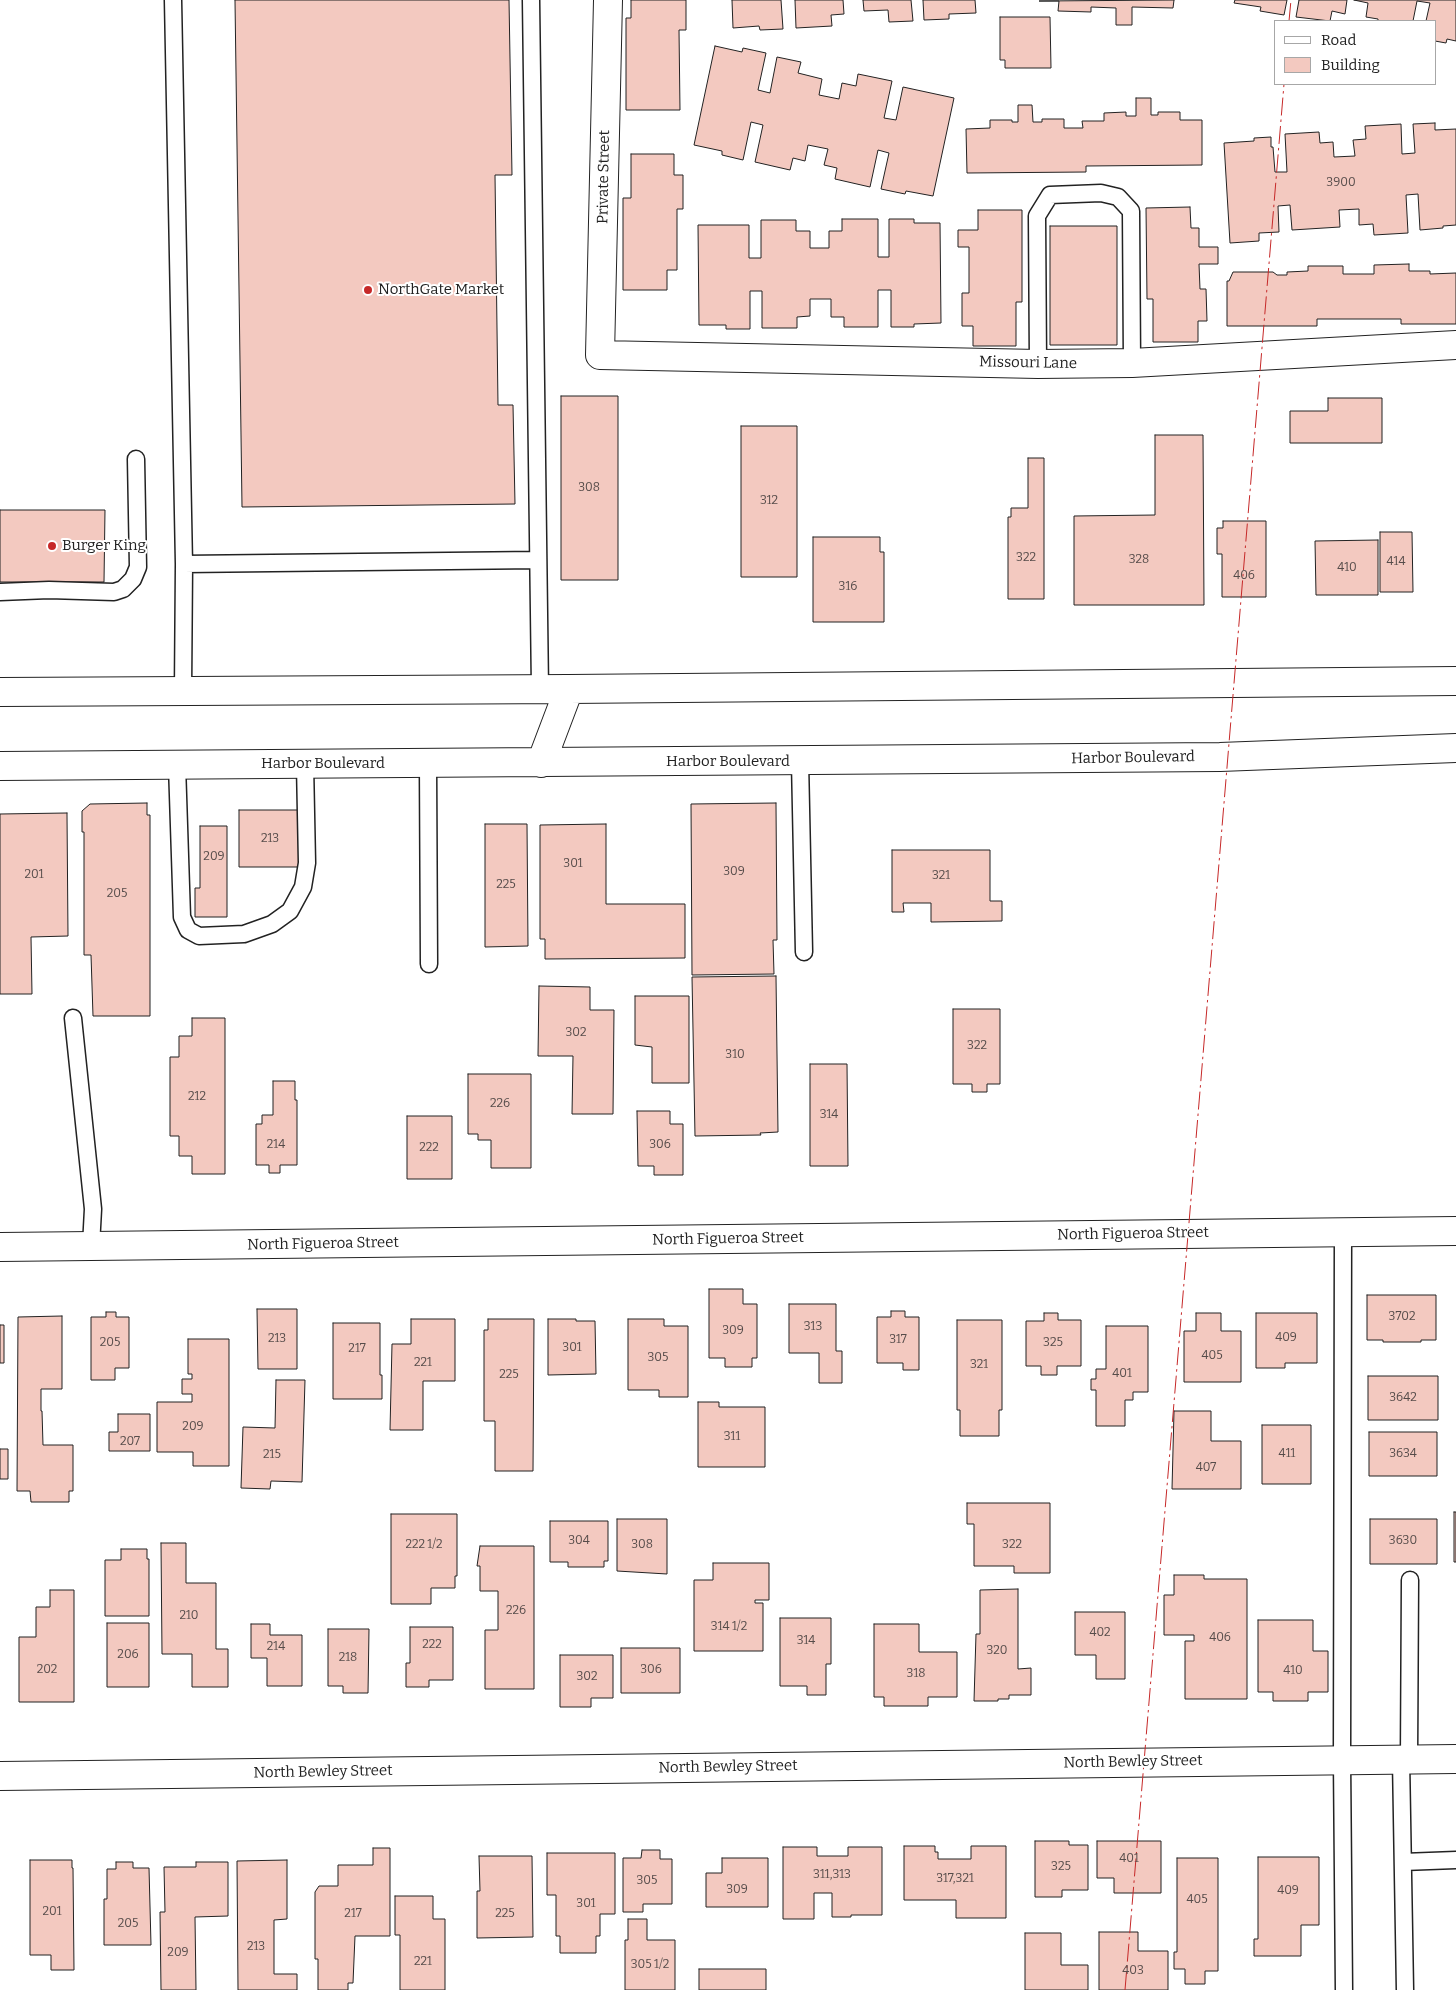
<!DOCTYPE html>
<style>
body{margin:0}
#map{position:relative;width:1456px;height:1990px;overflow:hidden;background:#fff;font-family:Bitter,serif}
canvas{display:block}
.legend{position:absolute;left:1274px;top:20px;width:162px;height:65px;box-sizing:border-box;background:#fff;border:1px solid #a7a7a7;margin:0;padding:6px 9px;list-style:none;font-size:15px;color:#222}
.legend li{display:flex;align-items:center;gap:10px;height:25px}
.legend b{width:25px;border:1px solid #a7a7a7}
</style>
<div id="map">
<canvas width="1456" height="1990"></canvas>
<ul class="legend">
<li><b style="height:6px;background:#fff"></b>Road</li>
<li><b style="height:14px;background:#f3c9c0"></b>Building</li>
</ul>
</div>
<script>
const g = document.querySelector('canvas').getContext('2d');
g.lineJoin = 'round';
function fillPath(path, color) { g.fillStyle = color; g.fill(path, 'evenodd'); }
const toPath = rows => new Path2D(rows.map(r => 'M' + r).join(''));
function stroke(path, color, width, dash) { g.strokeStyle = color; g.lineWidth = width; g.lineCap = dash ? 'butt' : 'round'; g.setLineDash(dash || []); g.stroke(path); }
function write(font, color, halo, rows, align = 'center') {
  g.font = font + ' Bitter,serif'; g.lineWidth = 4; g.setLineDash([]); g.textBaseline = 'middle'; g.strokeStyle = halo; g.fillStyle = color; for (const [text, x, y, turn = 0] of rows) {
    g.save(); g.translate(x, y); g.rotate((+turn || 0) * Math.PI / 180); g.textAlign = isNaN(turn) ? turn : align; if (halo) g.strokeText(text, 0, 0); g.fillText(text, 0, 0); g.restore();
  }
}
const building = toPath([
 [235,0,509,0,512,175,495,175,498,405,513,405,515,504,242,507,235,0],
 [631,0,686,0,686,30,679,30,680,110,626,110,626,18,631,18,631,0],
 [732,0,781,0,783,29,760,30,759,26,733,28,732,0],
 [795,0,843,0,844,14,831,15,832,26,796,28,795,0],
 [863,0,911,0,913,21,889,22,888,10,864,11,863,0],
 [923,0,975,0,976,13,949,14,949,19,924,20,923,0],
 [1174,0,1173,8,1132,7,1132,25,1116,25,1116,8,1091,7,1091,12,1058,11,1059,1,1039,1,1174,0],
 [1235,0,1287,0,1284,15,1260,11,1261,7,1234,3,1235,0],
 [1299,0,1347,0,1345,14,1332,11,1330,21,1296,17,1299,0],
 [1354,0,1456,0,1456,41,1447,39,1446,43,1435,41,1435,21,1426,21,1430,3,1417,1,1413,21,1378,21,1378,19,1366,17,1368,3,1354,0],
 [1000,17,1050,17,1051,68,1005,68,1005,60,1000,60,1000,17],
 [715,46,742,52,743,48,766,53,758,90,770,93,777,57,801,62,798,73,822,79,819,95,839,99,842,83,856,86,858,74,892,81,884,118,896,120,903,87,954,98,933,196,906,191,905,194,881,189,889,153,878,150,870,187,835,179,837,168,824,165,828,149,808,145,805,161,793,158,790,170,755,162,763,125,751,122,743,160,722,155,722,151,694,145,715,46],
 [1136,98,1151,98,1151,115,1158,115,1158,112,1180,112,1180,120,1202,120,1202,165,1086,166,1086,172,967,173,966,129,990,128,990,120,1012,120,1012,122,1018,122,1018,105,1032,105,1033,122,1042,122,1042,119,1064,119,1064,128,1083,128,1082,121,1104,121,1104,113,1126,112,1126,116,1136,116,1136,98],
 [1435,123,1435,130,1456,129,1456,225,1443,226,1443,228,1420,230,1418,194,1406,195,1408,233,1374,235,1373,224,1359,225,1359,209,1339,210,1340,227,1292,230,1290,205,1278,206,1279,232,1259,233,1259,241,1230,243,1224,143,1254,141,1254,138,1271,137,1271,147,1273,147,1275,172,1287,172,1285,134,1319,132,1320,143,1333,142,1334,157,1355,156,1353,140,1366,139,1365,126,1401,124,1402,154,1415,153,1413,124,1435,123],
 [631,154,674,154,674,175,683,175,683,209,677,209,677,270,667,270,667,290,623,290,623,198,631,198,631,154],
 [1190,207,1191,228,1199,228,1199,247,1218,247,1218,264,1199,264,1200,289,1206,289,1207,321,1198,321,1198,342,1153,342,1153,299,1147,299,1146,208,1190,207],
 [978,210,1022,210,1022,302,1016,302,1016,346,973,346,973,326,962,326,962,293,969,293,969,247,958,247,958,230,978,230,978,210],
 [842,219,878,219,878,257,889,257,889,219,914,219,914,223,940,223,941,323,914,324,914,327,891,327,891,290,878,290,878,327,844,327,844,317,831,317,831,299,810,299,810,316,797,317,797,328,762,328,762,291,750,291,750,329,726,329,726,325,699,325,698,225,749,225,749,258,761,258,761,220,796,220,796,231,810,231,810,248,829,248,829,231,842,231,842,219],
 [1050,226,1117,226,1117,345,1050,345,1050,226],
 [1409,264,1409,271,1430,271,1430,274,1456,273,1456,324,1401,324,1401,319,1317,319,1317,326,1227,326,1227,281,1229,281,1233,272,1273,272,1277,275,1287,275,1287,272,1308,271,1308,266,1343,266,1343,274,1374,274,1374,265,1409,264],
 [561,396,618,396,618,580,561,580,561,396],
 [1328,398,1382,398,1382,443,1290,443,1290,411,1328,411,1328,398],
 [741,426,797,426,797,577,741,577,741,426],
 [1155,435,1203,435,1204,605,1074,605,1074,516,1155,515,1155,435],
 [1028,458,1044,458,1044,599,1008,599,1008,517,1011,517,1011,508,1028,508,1028,458],
 [0,510,105,510,104,582,0,582,0,510],
 [1223,521,1266,521,1266,597,1222,597,1222,554,1217,554,1217,528,1223,528,1223,521],
 [1380,532,1412,532,1413,592,1380,592,1380,532],
 [813,537,880,537,880,552,884,552,884,622,813,622,813,537],
 [1378,540,1378,595,1316,595,1315,541,1378,540],
 [147,803,147,815,150,815,150,1016,93,1016,91,955,84,955,84,832,82,832,82,811,90,804,147,803],
 [776,803,777,940,773,940,774,974,692,975,691,804,776,803],
 [239,810,301,810,301,867,239,867,239,810],
 [67,813,68,936,31,937,32,994,0,994,0,814,67,813],
 [485,824,527,824,528,946,485,947,485,824],
 [606,824,606,904,685,904,685,958,545,959,545,939,540,939,540,825,606,824],
 [200,826,227,826,227,917,195,917,195,888,200,888,200,826],
 [892,850,990,850,990,901,1002,901,1002,921,931,922,931,903,903,903,904,912,892,912,892,850],
 [776,976,778,1132,760,1133,761,1135,695,1136,692,977,776,976],
 [539,986,590,987,590,1010,614,1010,613,1114,572,1114,573,1056,538,1056,539,986],
 [635,996,689,996,689,1083,652,1083,652,1047,635,1045,635,996],
 [953,1009,1000,1009,1000,1084,987,1084,987,1092,972,1092,972,1084,953,1084,953,1009],
 [192,1018,225,1018,225,1174,192,1174,192,1156,179,1156,179,1136,170,1136,170,1057,179,1057,179,1036,192,1036,192,1018],
 [810,1064,847,1064,848,1166,810,1166,810,1064],
 [468,1074,531,1074,531,1168,491,1168,491,1140,478,1140,478,1134,468,1134,468,1074],
 [273,1081,295,1081,295,1100,297,1100,297,1165,280,1165,280,1173,269,1173,269,1165,256,1165,256,1124,262,1124,262,1115,273,1115,273,1081],
 [637,1111,670,1111,670,1124,683,1124,683,1175,654,1175,654,1166,638,1166,637,1111],
 [407,1116,452,1116,452,1179,407,1179,407,1116],
 [709,1289,743,1289,743,1304,757,1304,757,1358,752,1358,752,1367,725,1367,725,1358,709,1358,709,1289],
 [1367,1295,1436,1295,1436,1340,1421,1340,1421,1342,1383,1342,1383,1340,1367,1340,1367,1295],
 [789,1304,836,1304,836,1351,842,1351,842,1383,819,1383,819,1353,789,1353,789,1304],
 [257,1309,297,1309,297,1369,258,1369,257,1309],
 [891,1311,905,1311,905,1317,919,1317,919,1370,903,1370,903,1363,877,1363,877,1317,891,1317,891,1311],
 [106,1312,116,1312,116,1317,129,1317,129,1368,115,1368,115,1380,91,1380,91,1317,106,1317,106,1312],
 [1044,1313,1058,1313,1058,1320,1081,1320,1081,1366,1057,1366,1057,1375,1041,1375,1041,1366,1026,1366,1026,1321,1044,1321,1044,1313],
 [1196,1313,1221,1313,1221,1331,1241,1331,1241,1382,1184,1382,1184,1331,1196,1331,1196,1313],
 [1256,1313,1317,1313,1317,1363,1285,1363,1285,1368,1256,1368,1256,1313],
 [62,1316,62,1389,41,1389,41,1411,42,1411,43,1445,73,1445,73,1491,69,1491,69,1502,31,1502,30,1491,17,1491,18,1317,62,1316],
 [411,1319,455,1319,455,1381,423,1381,423,1430,390,1430,392,1344,411,1344,411,1319],
 [488,1319,534,1319,533,1471,495,1471,495,1421,484,1421,484,1330,488,1330,488,1319],
 [548,1319,576,1319,576,1321,595,1321,596,1374,548,1375,548,1319],
 [628,1319,664,1319,664,1326,688,1326,688,1397,659,1397,659,1390,628,1390,628,1319],
 [957,1320,1002,1320,1002,1410,999,1410,999,1436,960,1436,960,1410,957,1410,957,1320],
 [333,1323,380,1323,380,1375,382,1375,382,1399,333,1399,333,1323],
 [0,1325,4,1325,4,1363,0,1363,0,1325],
 [1106,1326,1148,1326,1148,1392,1133,1392,1133,1400,1125,1400,1125,1426,1096,1426,1096,1390,1091,1390,1091,1379,1096,1379,1096,1369,1106,1369,1106,1326],
 [188,1339,229,1339,229,1466,193,1466,193,1452,157,1452,157,1402,192,1402,192,1394,182,1394,182,1379,192,1379,192,1374,188,1374,188,1339],
 [1368,1376,1438,1376,1438,1420,1368,1420,1368,1376],
 [276,1380,305,1380,302,1482,271,1481,270,1489,241,1488,243,1427,275,1428,276,1380],
 [698,1402,719,1402,719,1407,765,1407,765,1467,698,1467,698,1402],
 [1174,1411,1211,1411,1211,1441,1241,1441,1241,1489,1172,1489,1174,1411],
 [118,1414,150,1414,150,1451,109,1451,109,1432,118,1432,118,1414],
 [1262,1425,1311,1425,1311,1484,1262,1484,1262,1425],
 [1369,1432,1437,1432,1437,1476,1369,1476,1369,1432],
 [0,1449,8,1449,8,1479,0,1479,0,1449],
 [967,1503,1050,1503,1050,1573,1014,1573,1014,1566,974,1566,974,1524,967,1524,967,1503],
 [1454,1512,1456,1512,1456,1562,1454,1562,1454,1512],
 [391,1514,457,1514,457,1576,455,1576,455,1588,431,1588,431,1604,391,1604,391,1514],
 [617,1519,667,1519,667,1574,617,1571,617,1519],
 [1370,1519,1437,1519,1437,1564,1370,1564,1370,1519],
 [550,1521,608,1521,608,1561,604,1561,604,1567,568,1567,568,1562,550,1562,550,1521],
 [161,1543,186,1543,186,1583,216,1583,216,1649,228,1649,228,1687,192,1687,192,1654,162,1654,161,1543],
 [480,1546,534,1546,534,1689,485,1689,485,1630,498,1630,498,1591,480,1591,480,1566,477,1566,480,1546],
 [121,1549,147,1549,147,1559,149,1559,149,1616,105,1616,105,1560,121,1560,121,1549],
 [713,1563,769,1563,769,1600,755,1600,755,1603,763,1603,763,1651,694,1651,694,1580,713,1580,713,1563],
 [1174,1575,1204,1575,1204,1579,1247,1579,1247,1699,1185,1699,1185,1641,1194,1641,1194,1635,1164,1635,1164,1595,1174,1595,1174,1575],
 [1018,1589,1018,1669,1031,1668,1031,1695,1009,1695,1009,1699,998,1699,998,1701,974,1701,976,1634,980,1634,980,1590,1018,1589],
 [50,1590,74,1590,74,1702,19,1702,19,1637,36,1637,36,1607,50,1607,50,1590],
 [1075,1612,1125,1612,1125,1679,1096,1679,1096,1655,1075,1655,1075,1612],
 [780,1618,831,1618,831,1664,826,1664,826,1695,807,1695,807,1686,780,1686,780,1618],
 [1258,1620,1313,1620,1313,1651,1328,1651,1328,1692,1308,1692,1308,1701,1273,1701,1273,1692,1258,1692,1258,1620],
 [107,1623,149,1623,149,1687,107,1687,107,1623],
 [251,1624,270,1624,270,1635,302,1635,302,1686,267,1686,267,1658,251,1658,251,1624],
 [874,1624,919,1624,919,1652,957,1652,957,1697,928,1697,928,1706,884,1706,884,1697,874,1697,874,1624],
 [410,1627,453,1627,453,1680,429,1680,429,1687,406,1687,406,1663,410,1663,410,1627],
 [328,1629,369,1629,368,1693,343,1693,343,1686,328,1686,328,1629],
 [621,1648,680,1648,680,1693,621,1693,621,1648],
 [560,1655,613,1655,613,1698,591,1698,591,1707,560,1707,560,1655],
 [1035,1841,1069,1841,1069,1845,1088,1845,1088,1890,1062,1890,1062,1897,1035,1897,1035,1841],
 [1097,1841,1161,1841,1161,1893,1114,1893,1114,1878,1097,1878,1097,1841],
 [904,1846,935,1846,935,1852,938,1852,938,1859,971,1859,971,1846,1006,1846,1006,1918,956,1918,956,1900,904,1900,904,1846],
 [783,1847,817,1847,817,1856,848,1856,848,1847,882,1847,882,1915,851,1915,851,1917,832,1917,832,1893,814,1893,814,1919,783,1919,783,1847],
 [373,1848,390,1848,390,1936,355,1936,353,1983,348,1983,348,1990,318,1990,318,1959,315,1959,315,1892,319,1886,338,1886,338,1865,373,1865,373,1848],
 [642,1850,660,1850,660,1859,672,1859,672,1904,643,1904,643,1912,623,1912,623,1858,641,1858,642,1850],
 [547,1853,615,1853,615,1914,600,1914,600,1936,596,1936,596,1953,560,1953,560,1936,556,1936,556,1895,547,1895,547,1853],
 [479,1856,532,1856,533,1937,477,1938,477,1891,480,1891,479,1856],
 [1258,1857,1319,1857,1319,1925,1301,1925,1301,1956,1254,1956,1254,1939,1258,1939,1258,1857],
 [722,1858,768,1858,768,1907,706,1907,706,1873,722,1873,722,1858],
 [1177,1858,1218,1858,1218,1971,1205,1971,1205,1984,1185,1984,1185,1969,1174,1969,1174,1952,1177,1952,1177,1858],
 [30,1860,72,1860,72,1868,73,1868,74,1970,51,1970,51,1955,30,1955,30,1860],
 [287,1860,287,1919,274,1920,274,1974,297,1974,297,1990,238,1990,237,1861,287,1860],
 [116,1862,133,1862,133,1868,149,1868,151,1945,104,1945,104,1899,107,1899,107,1869,116,1869,116,1862],
 [196,1862,228,1862,228,1916,195,1917,196,1990,161,1990,160,1912,165,1912,164,1867,196,1867,196,1862],
 [395,1896,433,1896,433,1919,445,1919,445,1990,400,1990,400,1935,395,1935,395,1896],
 [628,1919,647,1919,647,1940,675,1940,675,1990,625,1990,625,1940,628,1940,628,1919],
 [1099,1932,1138,1932,1138,1951,1168,1951,1168,1990,1099,1990,1099,1932],
 [1025,1933,1061,1933,1061,1965,1088,1965,1088,1990,1025,1990,1025,1933],
 [699,1969,766,1969,766,1990,699,1990,699,1969]
]);
fillPath(building, '#f3c9c0');
stroke(building, '#222', 1);
const service = toPath([
 [173,0,184,564],
 [531,0,540,689],
 [1038,364,1037,216,1050,195,1101,193,1118,197,1131,211,1132,363],
 [0,592,49,590,114,592,123,589,133,579,138,567,136,459],
 [183,691,184,564,537,560],
 [800,761,804,952],
 [428,764,429,964],
 [177,765,182,917,188,930,199,936,244,934,272,924,290,911,303,887,307,863,305,764],
 [73,1018,93,1209,91,1246],
 [1343,1232,1342,1760,1344,1990],
 [1401,1759,1405,1990],
 [1409,1759,1410,1580],
 [1403,1862,1456,1860]
]);
const minor = toPath([
 [608,0,600,355,1038,364,1132,363,1456,345],
 [0,1247,1456,1231],
 [0,1776,1456,1759]
]);
const primary = toPath([
 [0,692,569,689,1456,681],
 [541,763,569,689],
 [0,766,1220,757,1456,748]
]);
stroke(service, '#222', 19);
stroke(minor, '#222', 30);
stroke(primary, '#222', 30);
stroke(service, '#fff', 16);
stroke(minor, '#fff', 28);
stroke(primary, '#fff', 28);
stroke(toPath([
 [1289,21,1291,0],
 [1125,1990,1284,84]
]), '#c62828', 1, [18, 4, 2.5, 4]);
for (const [x, y, r, color] of [
 [368,290,5,"#c62828"],
 [52,546,5,"#c62828"]
]) { const dot = new Path2D(); dot.arc(x, y, r, 0, 2 * Math.PI); g.fillStyle = color; g.fill(dot); stroke(dot, '#fff', 2); }
write('12px', '#564c4a', null, [
 ["3900",1341,183],
 ["308",589,488],
 ["312",769,501],
 ["322",1026,558],
 ["328",1139,560],
 ["414",1396,562],
 ["410",1347,568],
 ["406",1244,576],
 ["316",848,587],
 ["213",270,839],
 ["209",214,857],
 ["301",573,864],
 ["309",734,872],
 ["201",34,875],
 ["321",941,876],
 ["225",506,885],
 ["205",117,894],
 ["302",576,1033],
 ["322",977,1046],
 ["310",735,1055],
 ["212",197,1097],
 ["226",500,1104],
 ["314",829,1115],
 ["214",276,1145],
 ["306",660,1145],
 ["222",429,1148],
 ["3702",1402,1317],
 ["313",813,1327],
 ["309",733,1331],
 ["409",1286,1338],
 ["213",277,1339],
 ["317",898,1340],
 ["205",110,1343],
 ["325",1053,1343],
 ["301",572,1348],
 ["217",357,1349],
 ["405",1212,1356],
 ["305",658,1358],
 ["221",423,1363],
 ["321",979,1365],
 ["401",1122,1374],
 ["225",509,1375],
 ["3642",1403,1398],
 ["209",193,1427],
 ["311",732,1437],
 ["207",130,1442],
 ["411",1287,1454],
 ["3634",1403,1454],
 ["215",272,1455],
 ["407",1206,1468],
 ["304",579,1541],
 ["3630",1403,1541],
 ["222 1/2",424,1545],
 ["308",642,1545],
 ["322",1012,1545],
 ["226",516,1611],
 ["210",189,1616],
 ["314 1/2",729,1627],
 ["402",1100,1633],
 ["406",1220,1638],
 ["314",806,1641],
 ["222",432,1645],
 ["214",276,1647],
 ["320",997,1651],
 ["206",128,1655],
 ["218",348,1658],
 ["202",47,1670],
 ["306",651,1670],
 ["410",1293,1671],
 ["318",916,1674],
 ["302",587,1677],
 ["401",1129,1859],
 ["325",1061,1867],
 ["311,313",832,1875],
 ["317,321",955,1879],
 ["305",647,1881],
 ["309",737,1890],
 ["409",1288,1891],
 ["405",1197,1900],
 ["301",586,1904],
 ["201",52,1912],
 ["217",353,1914],
 ["225",505,1914],
 ["205",128,1924],
 ["213",256,1947],
 ["209",178,1953],
 ["221",423,1962],
 ["305 1/2",650,1965],
 ["403",1133,1971]
]);
write('15px', '#222', '#fff', [
 ["Private Street",604,177,-89],
 ["Missouri Lane",1028,363,1],
 ["Harbor Boulevard",1133,758,-1],
 ["Harbor Boulevard",728,762],
 ["Harbor Boulevard",323,764],
 ["North Figueroa Street",1133,1234,-1],
 ["North Figueroa Street",728,1239,-1],
 ["North Figueroa Street",323,1244,-1],
 ["North Bewley Street",1133,1762,-1],
 ["North Bewley Street",728,1767,-1],
 ["North Bewley Street",323,1772,-1]
]);
write('15px', '#222', '#fff', [
 ["NorthGate Market",378,290],
 ["Burger King",62,546]
], 'left');
</script>
